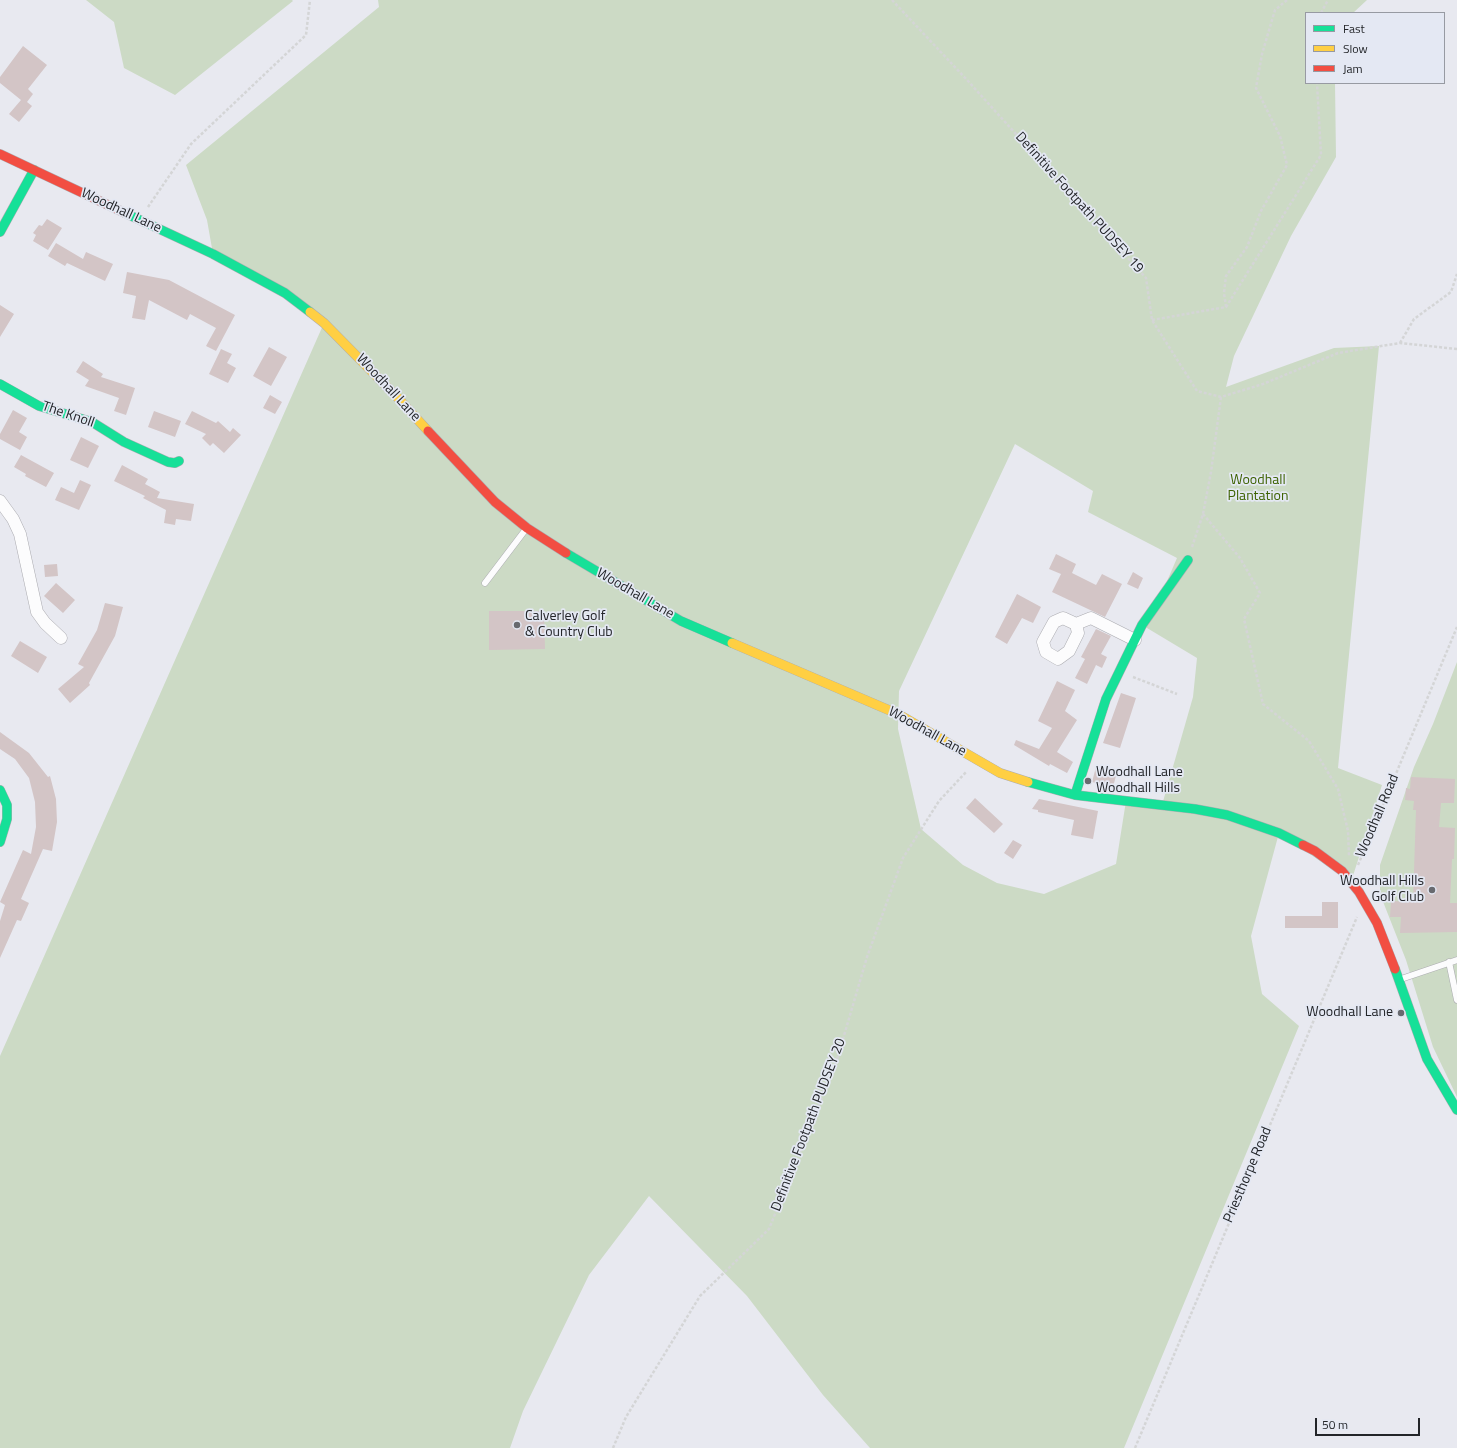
<!DOCTYPE html>
<style>
body{margin:0}
#map{position:relative;width:1457px;height:1448px;overflow:hidden;background:#e8e9f0;font-family:"Titillium Web",sans-serif}
canvas{display:block}
.legend{position:absolute;left:1305px;top:12px;width:140px;height:72px;box-sizing:border-box;background:#e4e8f3;border:1px solid #979aa2;margin:0;padding:5px 7px;list-style:none;font-size:12px;color:#232529}
.legend li{display:flex;align-items:center;gap:8px;height:20px}
.legend b{width:20px;border:1px solid #979aa2}
.scale{position:absolute;left:1315px;top:1418px;width:105px;height:18px;box-sizing:border-box;border:2px solid #232529;border-top:0;padding-left:5px;font-size:12px;line-height:14px;white-space:nowrap;color:#232529;-webkit-text-stroke:3px #e4e8f3;paint-order:stroke}
</style>
<div id="map">
<canvas width="1457" height="1448"></canvas>
<ul class="legend">
<li><b style="height:5px;background:#16e098"></b>Fast</li>
<li><b style="height:5px;background:#ffcf43"></b>Slow</li>
<li><b style="height:5px;background:#f24e42"></b>Jam</li>
</ul>
<div class="scale">50 m</div>
</div>
<script>
const g = document.querySelector('canvas').getContext('2d');
g.lineJoin = 'round';
function fillPath(path, color) { g.fillStyle = color; g.fill(path, 'evenodd'); }
const toPath = rows => new Path2D(rows.map(r => 'M' + r).join(''));
function stroke(path, color, width, dash) { g.strokeStyle = color; g.lineWidth = width; g.lineCap = dash ? 'butt' : 'round'; g.setLineDash(dash || []); g.stroke(path); }
function write(font, color, halo, rows, align = 'center') {
  g.font = font + ' "Titillium Web",sans-serif'; g.lineWidth = 3.5; g.setLineDash([]); g.textBaseline = 'middle'; g.strokeStyle = halo; g.fillStyle = color; for (const [text, x, y, turn = 0] of rows) {
    g.save(); g.translate(x, y); g.rotate((+turn || 0) * Math.PI / 180); g.textAlign = isNaN(turn) ? turn : align; if (halo) g.strokeText(text, 0, 0); g.fillText(text, 0, 0); g.restore();
  }
}
fillPath(toPath([
 [86,0,292,0,293,1,175,95,124,68,114,22],
 [378,0,1367,0,1353,13,1306,13,1306,83,1335,83,1336,157,1291,236,1234,356,1226,387,1334,348,1379,346,1338,768,1382,785,1351,882,1279,833,1251,936,1262,994,1299,1026,1124,1448,870,1448,823,1395,747,1296,649,1196,589,1275,523,1411,510,1448,0,1448,0,1056,324,323,213,254,207,220,186,165,379,7],
 [1015,444,1093,491,1088,512,1177,558,1158,602,1142,625,1197,658,1193,697,1162,805,1126,801,1116,864,1044,894,997,883,963,865,921,829,898,729,899,691],
 [1457,662,1457,1097,1433,1047,1406,960,1380,894,1380,865,1414,767,1433,724]
]), '#ccdac5');
fillPath(toPath([
 [23,46,47,65,28,89,33,94,27,102,32,106,19,122,9,114,21,100,0,83,0,77],
 [47,219,62,228,48,250,33,241,36,235,33,233,39,225,42,226],
 [56,243,83,259,86,252,113,264,105,281,67,263,65,266,48,256],
 [127,272,169,280,235,315,216,351,206,346,216,328,190,314,187,320,149,300,145,320,132,318,136,296,123,293],
 [0,305,14,314,0,337],
 [269,347,287,357,271,386,253,376],
 [221,349,232,354,227,363,236,368,228,383,209,374],
 [83,361,103,374,101,377,135,388,126,415,114,411,119,398,85,386,89,380,76,372],
 [270,395,282,402,275,414,263,408],
 [13,410,27,418,19,432,27,437,20,450,0,439,0,434],
 [154,411,181,421,175,437,148,427],
 [192,411,216,423,218,421,230,432,233,428,241,435,224,453,213,443,210,446,202,438,206,434,185,424],
 [81,437,99,446,88,468,70,460],
 [21,455,54,473,46,487,25,476,26,474,14,467],
 [122,465,148,479,145,484,160,492,157,498,194,504,191,521,176,519,175,525,164,523,166,510,143,498,145,496,114,481],
 [80,480,91,485,79,510,55,500,61,487,74,493],
 [1056,554,1076,564,1072,573,1096,585,1102,574,1122,584,1105,617,1052,592,1061,574,1049,569],
 [57,564,58,576,45,577,44,565],
 [1133,572,1143,578,1138,589,1127,584],
 [56,583,75,600,63,613,44,596],
 [1017,594,1041,607,1033,623,1022,618,1007,644,995,637],
 [105,603,123,607,115,636,89,683,90,685,70,703,58,689,84,667,78,664,97,630],
 [489,611,544,611,545,649,489,650],
 [1096,629,1111,636,1101,654,1107,657,1102,668,1096,665,1087,684,1075,678,1085,659,1081,657],
 [20,641,47,657,38,673,11,656],
 [1057,681,1075,690,1065,711,1077,720,1057,752,1073,762,1067,773,1050,764,1049,766,1014,745,1016,740,1039,749,1052,728,1038,721],
 [1121,693,1136,698,1120,748,1103,743],
 [0,732,29,753,48,777,50,776,56,799,57,822,52,851,43,849,21,899,29,903,21,921,17,920,0,958,0,921,5,905,0,902,23,850,31,854,36,827,35,802,29,778,15,759,0,749],
 [1096,767,1117,772,1113,787,1092,782],
 [1411,777,1455,779,1454,803,1441,803,1439,827,1455,828,1454,859,1452,859,1450,903,1457,903,1457,932,1400,933,1401,917,1390,917,1391,901,1413,902,1416,810,1413,810,1414,801,1405,800,1406,788,1410,789],
 [975,798,1003,824,994,833,966,808],
 [1039,799,1098,811,1093,839,1071,835,1074,820,1038,812,1038,810,1032,809],
 [1013,840,1022,845,1013,859,1004,853],
 [1322,902,1338,902,1338,928,1285,928,1285,916,1322,916]
]), '#d3c5c6');
const lane = toPath([
 [485,583,526,529],
 [1449,962,1457,1000],
 [1401,979,1457,960]
]);
const street = toPath([
 [0,501,13,519,20,534,37,612,45,623,61,638],
 [1076,624,1078,633,1069,651,1058,659,1046,652,1043,642,1054,622,1063,618,1076,624,1091,618,1135,640]
]);
const fast = toPath([
 [125,213,213,254,285,293,310,312],
 [0,232,34,170],
 [0,384,39,406,92,422,124,442,168,462,175,463,179,461],
 [566,553,681,621,732,643],
 [1028,782,1075,795,1195,809,1227,815,1279,833,1303,845],
 [0,790,7,805,7,819,0,842],
 [1075,795,1106,699,1142,625,1188,560],
 [1395,969,1427,1059,1457,1110]
]);
const slow = toPath([
 [310,312,324,323,398,398,428,431],
 [732,643,898,714,1000,773,1028,782]
]);
const jam = toPath([
 [0,154,125,213],
 [428,431,495,502,527,528,566,553],
 [1303,845,1315,851,1342,871,1359,892,1377,923,1395,969]
]);
stroke(lane, '#acacb1', 7);
stroke(street, '#acacb1', 13);
stroke(fast, '#acacb1', 10);
stroke(slow, '#acacb1', 10);
stroke(jam, '#acacb1', 10);
stroke(toPath([
 [892,0,968,81,1146,278,1152,320,1197,391,1221,397,1263,384,1338,353,1400,343,1457,349],
 [1321,13,1328,0],
 [148,207,191,144,306,35,310,0],
 [1226,307,1224,293,1226,276,1247,247,1261,211,1287,165,1280,136,1256,88,1262,54,1275,10,1287,0],
 [1152,320,1226,307,1321,155,1317,83],
 [1400,343,1414,319,1451,292,1457,274],
 [1203,514,1240,558,1260,593,1244,619,1263,704,1309,741,1338,789,1348,831,1349,856],
 [1192,547,1203,514,1211,472,1221,397],
 [1133,677,1177,694],
 [1358,865,1457,627],
 [613,1448,626,1417,700,1296,769,1229,836,1063,867,957,903,858,939,801,967,771],
 [1135,1448,1357,917]
]), '#d4d5d6', 2.5, [3, 2]);
stroke(lane, '#fcfcfd', 6);
stroke(street, '#fcfcfd', 12);
stroke(fast, '#16e098', 9);
stroke(slow, '#ffcf43', 9);
stroke(jam, '#f24e42', 9);
for (const [x, y, r, color] of [
 [517,625,4,"#686a6f"],
 [1088,781,4,"#686a6f"],
 [1432,890,4,"#686a6f"],
 [1401,1013,4,"#686a6f"]
]) { const dot = new Path2D(); dot.arc(x, y, r, 0, 2 * Math.PI); g.fillStyle = color; g.fill(dot); stroke(dot, '#e4e8f3', 1.5); }
write('14px', '#232529', '#e4e8f3', [
 ["Definitive Footpath PUDSEY 19",1079,203,48],
 ["Woodhall Lane",121,211,25],
 ["Woodhall Lane",388,388,47],
 ["The Knoll",68,415,19],
 ["Woodhall Lane",635,594,30],
 ["Woodhall Lane",927,732,29],
 ["Woodhall Road",1378,816,-67],
 ["Definitive Footpath PUDSEY 20",809,1125,-69],
 ["Priesthorpe Road",1248,1175,-67]
]);
write('14px', '#3d6200', '#e4e8f3', [
 ["Woodhall",1258,481],
 ["Plantation",1258,497]
]);
write('14px', '#232529', '#e4e8f3', [
 ["Calverley Golf",525,617],
 ["& Country Club",525,633],
 ["Woodhall Lane",1096,773],
 ["Woodhall Hills",1096,789],
 ["Woodhall Hills",1424,882,"right"],
 ["Golf Club",1424,898,"right"],
 ["Woodhall Lane",1393,1013,"right"]
], 'left');
</script>
